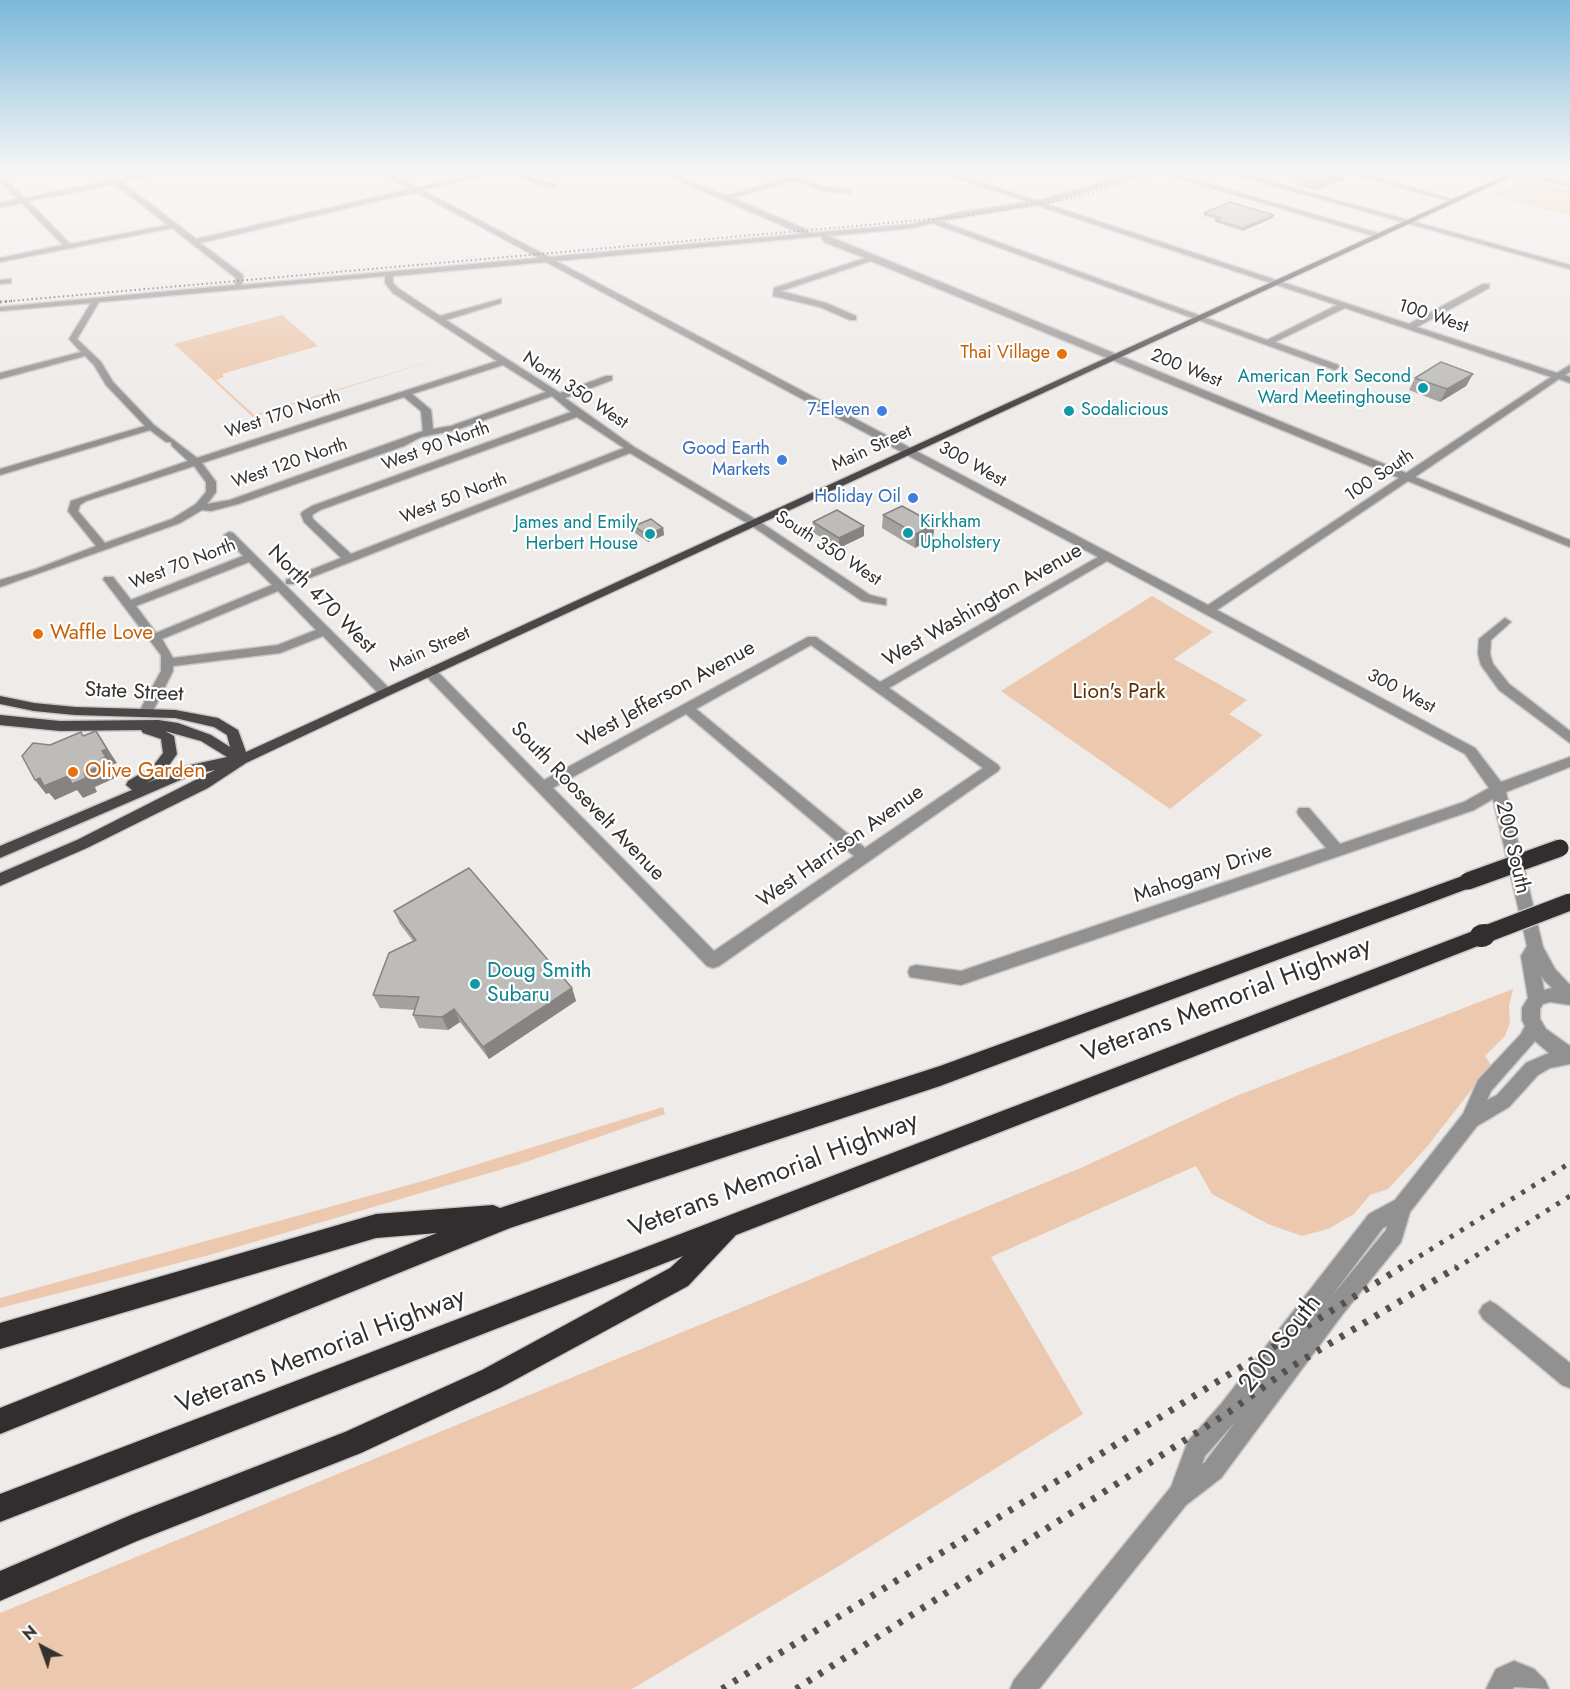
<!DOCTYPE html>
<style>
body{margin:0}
#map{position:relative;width:1570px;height:1689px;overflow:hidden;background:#efebe9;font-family:Jost,sans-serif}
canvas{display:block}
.north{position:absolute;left:12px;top:1617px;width:60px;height:60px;-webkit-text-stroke:4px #fff;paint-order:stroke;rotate:319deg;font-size:16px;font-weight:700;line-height:24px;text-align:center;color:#333231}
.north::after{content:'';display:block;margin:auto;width:21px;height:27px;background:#333231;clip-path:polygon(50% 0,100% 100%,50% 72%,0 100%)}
</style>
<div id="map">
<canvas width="1570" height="1689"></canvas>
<div class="north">N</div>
</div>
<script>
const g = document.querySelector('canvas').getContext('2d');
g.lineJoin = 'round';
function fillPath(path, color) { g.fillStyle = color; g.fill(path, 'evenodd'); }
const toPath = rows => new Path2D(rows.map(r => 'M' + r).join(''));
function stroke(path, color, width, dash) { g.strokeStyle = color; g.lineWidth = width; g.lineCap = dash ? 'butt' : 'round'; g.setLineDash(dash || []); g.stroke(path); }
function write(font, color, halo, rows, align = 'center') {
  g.font = font + ' Jost,sans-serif'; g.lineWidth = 4.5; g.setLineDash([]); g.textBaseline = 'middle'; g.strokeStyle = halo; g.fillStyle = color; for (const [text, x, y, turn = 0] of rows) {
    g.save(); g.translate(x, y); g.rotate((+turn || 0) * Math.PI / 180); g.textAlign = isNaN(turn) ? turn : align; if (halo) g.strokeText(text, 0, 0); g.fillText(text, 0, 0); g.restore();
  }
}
fillPath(toPath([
 [1525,179,1570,189,1570,216,1490,195],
 [282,315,318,346,222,374,224,377,216,380,254,415,470,349,253,417,174,344],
 [1152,596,1213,632,1174,659,1247,700,1229,714,1263,735,1170,809,1001,691],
 [1513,989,1509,1006,1510,1023,1505,1036,1485,1056,1491,1065,1426,1148,1388,1189,1370,1195,1354,1214,1328,1229,1302,1236,1268,1224,1212,1194,1196,1166,991,1257,1083,1414,834,1569,632,1689,0,1689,0,1613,1083,1167,1236,1096],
 [663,1107,665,1114,520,1164,206,1256,0,1308,0,1298,423,1181]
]), '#ecc9ae');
const minor = toPath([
 [101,172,108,172,118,179,153,172,167,172,122,182,196,239,410,189,380,172,388,172,417,188,483,172,495,172,422,190,549,257,802,234,659,172,668,172,726,196,809,172,820,172,802,178,824,187,852,190,850,193,823,191,795,180,732,198,803,228,810,233,913,224,961,212,1028,202,940,172,950,172,1037,201,1141,172,1152,172,1046,204,1409,324,1483,284,1489,284,1489,288,1417,327,1557,373,1570,365,1570,372,1565,375,1570,377,1570,383,1559,379,1415,477,1570,540,1570,547,1408,481,1217,610,1475,748,1501,782,1570,757,1570,767,1506,792,1543,947,1555,969,1570,985,1570,1005,1550,1002,1543,1004,1540,1009,1540,1019,1546,1029,1570,1046,1570,1064,1550,1068,1538,1075,1509,1107,1477,1126,1410,1212,1401,1242,1342,1315,1221,1478,1186,1505,1039,1689,1010,1689,1014,1680,1171,1487,1188,1441,1221,1404,1369,1214,1395,1200,1463,1114,1478,1080,1521,1034,1525,1026,1522,1020,1522,1008,1528,998,1521,956,1527,946,1493,799,1474,810,961,985,910,977,908,972,910,967,916,965,961,971,1326,848,1299,816,1297,812,1299,808,1309,808,1340,844,1464,802,1489,788,1465,754,1107,561,889,688,998,765,1000,768,998,771,719,966,713,968,707,966,425,675,425,669,435,669,544,780,808,637,816,637,880,682,1098,557,546,262,393,276,393,283,399,289,440,316,501,299,501,303,446,320,560,393,606,376,612,376,612,380,565,398,634,447,760,522,870,595,886,599,886,605,862,601,752,526,630,453,294,584,286,584,286,580,341,558,304,522,301,514,302,512,312,506,571,412,552,396,456,430,421,437,404,446,238,504,211,511,202,510,180,523,0,587,0,580,36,569,96,546,68,511,71,501,188,461,172,446,171,442,166,442,150,430,0,475,0,469,145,426,106,385,94,365,85,356,0,379,0,373,81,352,69,339,91,303,0,311,0,307,235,285,236,278,172,228,0,262,0,258,63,245,22,203,0,207,0,203,18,199,0,181,0,175,25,198,111,181,101,172],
 [115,184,168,225,70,244,28,201,115,184],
 [416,192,539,258,242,285,243,275,200,243,416,192],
 [1036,205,1337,305,1267,340,940,221,1036,205],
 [932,223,1335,370,1339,367,1338,365,1275,342,1345,308,1551,377,1406,473,828,236,913,228,932,223],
 [821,236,824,242,865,258,774,288,773,296,820,307,850,320,856,320,856,316,826,303,781,291,871,261,1399,478,1208,605,556,261,821,236],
 [385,276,385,283,393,293,497,361,197,458,154,425,113,382,101,362,77,339,99,302,385,276],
 [503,365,546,392,451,426,433,429,431,410,412,394,503,365],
 [404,397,421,411,423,431,230,500,207,504,216,492,216,482,202,463,404,397],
 [577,417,624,448,351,554,313,519,312,515,320,510,577,417],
 [194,466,206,482,206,492,196,504,172,519,105,543,78,511,80,505,86,501,194,466],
 [811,645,983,768,865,848,696,709,811,645],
 [686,714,854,856,714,951,553,788,686,714],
 [1541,974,1543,979,1552,988,1544,990,1541,974],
 [1535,1041,1549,1053,1526,1063,1497,1095,1487,1100,1491,1091,1535,1041],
 [1387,1226,1386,1230,1331,1297,1383,1228,1387,1226],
 [1236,1421,1205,1462,1202,1464,1205,1456,1236,1421],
 [513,172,522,172,541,181,558,185,555,187,538,184,513,172],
 [1158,172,1169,172,1384,235,1377,237,1158,172],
 [1225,172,1236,172,1570,265,1570,269,1225,172],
 [1344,172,1355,172,1459,201,1454,202,1344,172],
 [1516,172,1528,172,1570,183,1570,187,1516,172],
 [11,279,11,283,0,284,0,280,11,279],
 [229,532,233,533,390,689,392,692,390,695,380,695,323,636,280,653,173,666,173,671,151,715,141,715,139,712,161,671,161,655,103,579,105,577,113,577,131,600,243,556,224,535,229,532],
 [249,562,272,585,156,633,136,606,249,562],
 [278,591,316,630,278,645,173,658,162,639,278,591],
 [1505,618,1511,622,1491,640,1490,654,1493,664,1509,684,1570,731,1570,743,1499,690,1481,665,1478,654,1479,639,1505,618],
 [1490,1301,1497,1305,1570,1363,1570,1388,1562,1385,1483,1319,1479,1312,1483,1305,1490,1301],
 [1514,1661,1534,1669,1545,1680,1549,1689,1514,1687,1513,1689,1486,1689,1496,1669,1514,1661]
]);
const major = toPath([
 [1512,172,1521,172,390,695,246,763,208,788,87,848,0,886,0,873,77,840,215,770,194,774,0,858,0,846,132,790,126,785,128,781,153,766,163,753,161,739,143,733,141,730,60,731,0,725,0,715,60,721,158,720,178,723,211,735,230,747,227,735,214,727,175,718,75,715,34,711,0,704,0,696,34,703,75,707,175,710,218,718,238,730,246,752,1512,172],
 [165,731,201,741,227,757,186,766,147,783,163,774,177,754,174,736,165,731]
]);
const highway = toPath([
 [1468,874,1475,876,1477,881,1475,886,940,1086,510,1228,0,1434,0,1408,437,1233,376,1238,0,1349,0,1323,376,1214,493,1205,500,1208,940,1066,1468,874],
 [1481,928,1488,930,1491,936,1488,942,736,1235,688,1286,500,1388,361,1453,137,1541,0,1601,0,1571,131,1515,345,1432,482,1370,670,1268,683,1256,0,1522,0,1494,1481,928]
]);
stroke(minor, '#c9c6c4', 3);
stroke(major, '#c9c6c4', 3);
stroke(highway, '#c9c6c4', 3);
fillPath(minor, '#929191');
fillPath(major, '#4a4748');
fillPath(highway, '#322e2f');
stroke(toPath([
 [0,302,956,217,1076,198,1163,172]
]), '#545251', 2, [1.5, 3]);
stroke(toPath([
 [0,302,12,301]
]), '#545251', 3, [1.5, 4]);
stroke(toPath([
 [1399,1269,1570,1163],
 [1455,1269,1570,1196]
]), '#545251', 5, [4, 8]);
stroke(toPath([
 [722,1689,1402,1267],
 [796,1689,1229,1412,1291,1367,1457,1267]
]), '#545251', 7, [4.5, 9]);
const highwayBridgeFar1 = toPath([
 [1468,881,1560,848],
 [1481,936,1570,902]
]);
const highwayBridge = toPath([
 [1481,936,1484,935]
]);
stroke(highwayBridgeFar1, '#c9c6c4', 20, []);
stroke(highwayBridge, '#c9c6c4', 25, []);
stroke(highwayBridgeFar1, '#322e2f', 17);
stroke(highwayBridge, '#322e2f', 22);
fillPath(toPath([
 [1308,172,1347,172,1344,179,1316,190,1294,184,1297,176],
 [1204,213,1274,215,1273,218,1242,231,1215,222,1216,219,1204,216],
 [1473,374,1466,386,1440,402,1409,390,1415,378],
 [883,515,933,538,915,548,882,528],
 [813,522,864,536,839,548,812,532],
 [634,526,663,528,664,535,648,542,635,533],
 [394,911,572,988,576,1001,489,1059,460,1022,448,1030,419,1028,413,1015,415,1010,380,1008,373,995,413,941,400,924]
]), '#a3a29f');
fillPath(toPath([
 [1345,172,1347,172,1344,179,1316,190,1319,182],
 [1274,215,1273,218,1242,231,1243,228],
 [1473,374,1466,386,1440,402,1447,389],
 [935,524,933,538,915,548,916,534],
 [864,526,864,536,839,548,839,538],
 [663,528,664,535,648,542,647,535],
 [96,731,117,763,112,765,116,771,111,773,115,778,95,787,97,792,83,798,77,790,55,800,49,793,46,794,35,780,40,778,84,773,101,759,102,751],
 [572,988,576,1001,489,1059,483,1047],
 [454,1009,460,1022,448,1030,442,1017]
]), '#858482');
const building = toPath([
 [1308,172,1345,172,1319,182,1297,176,1308,172],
 [1230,202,1274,215,1243,228,1215,220,1221,218,1204,213,1230,202],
 [1441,362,1473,374,1447,389,1415,378,1441,362],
 [902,506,935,524,916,534,883,515,902,506],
 [837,510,864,526,839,538,813,522,837,510],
 [651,519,663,528,647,535,634,526,651,519],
 [96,731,107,749,102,751,106,757,101,759,105,764,84,773,86,778,72,784,68,776,44,786,40,778,35,780,22,756,33,743,50,745,81,732,83,736,96,731],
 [469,868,572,988,483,1047,454,1009,442,1017,413,1015,419,997,373,995,389,953,416,940,394,911,469,868]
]);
fillPath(building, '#bebcb9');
stroke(building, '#858482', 1.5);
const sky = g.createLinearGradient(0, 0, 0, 409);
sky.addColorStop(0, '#7bb9da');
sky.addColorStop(0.42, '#f8f6f5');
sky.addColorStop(1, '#f8f6f500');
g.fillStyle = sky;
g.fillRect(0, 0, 1570, 409);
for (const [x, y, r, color] of [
 [1062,354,6,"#e8710a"],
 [1423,388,6,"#0f9aa8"],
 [882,411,6,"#3f7fe0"],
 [1069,411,6,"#0f9aa8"],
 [782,460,6,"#3f7fe0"],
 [913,498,6,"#3f7fe0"],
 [908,533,6,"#0f9aa8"],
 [650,534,6,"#0f9aa8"],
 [38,634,6,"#e8710a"],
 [73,772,6,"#e8710a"],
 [475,984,6,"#0f9aa8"]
]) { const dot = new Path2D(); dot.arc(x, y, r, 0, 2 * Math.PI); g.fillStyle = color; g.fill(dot); stroke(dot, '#fff', 2); }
write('18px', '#333231', '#fff', [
 ["100 West",1433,317,18],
 ["200 West",1186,369,22],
 ["North 350 West",575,391,34],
 ["West 170 North",283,415,-18],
 ["West 90 North",436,447,-20],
 ["Main Street",872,449,-25],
 ["West 120 North",290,464,-19],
 ["300 West",972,465,29],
 ["100 South",1380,476,-34],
 ["West 50 North",454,499,-21],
 ["South 350 West",828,549,33],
 ["West 70 North",183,565,-21],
 ["Main Street",430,650,-24],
 ["300 West",1401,692,28]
]);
write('18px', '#c56008', '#fff', [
 ["Thai Village",1050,354]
], 'right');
write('18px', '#0d838f', '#fff', [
 ["American Fork Second",1411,378],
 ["Ward Meetinghouse",1411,399],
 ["Sodalicious",1081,411,"left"],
 ["Kirkham",920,523,"left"],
 ["Upholstery",920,544,"left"],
 ["James and Emily",638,524],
 ["Herbert House",638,545]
], 'right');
write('18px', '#366cbe', '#fff', [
 ["7-Eleven",870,411],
 ["Good Earth",770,450],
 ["Markets",770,471],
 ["Holiday Oil",901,498]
], 'right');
write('21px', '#333231', '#fff', [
 ["North 470 West",321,600,45],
 ["West Washington Avenue",983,606,-30],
 ["State Street",134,693,3],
 ["West Jefferson Avenue",667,695,-29],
 ["South Roosevelt Avenue",587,802,46],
 ["West Harrison Avenue",841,847,-35],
 ["200 South",1512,848,77],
 ["Mahogany Drive",1203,874,-19]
]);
write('21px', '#c56008', '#fff', [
 ["Waffle Love",50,634],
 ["Olive Garden",85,772]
], 'left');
write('21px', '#5b3003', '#fff', [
 ["Lion's Park",1119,693]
]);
write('21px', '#0d838f', '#fff', [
 ["Doug Smith",487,972],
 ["Subaru",487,996]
], 'left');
write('26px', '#333231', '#fff', [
 ["Veterans Memorial Highway",1227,1001,-21],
 ["Veterans Memorial Highway",774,1176,-21],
 ["200 South",1281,1344,-52],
 ["Veterans Memorial Highway",321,1352,-21]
]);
</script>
